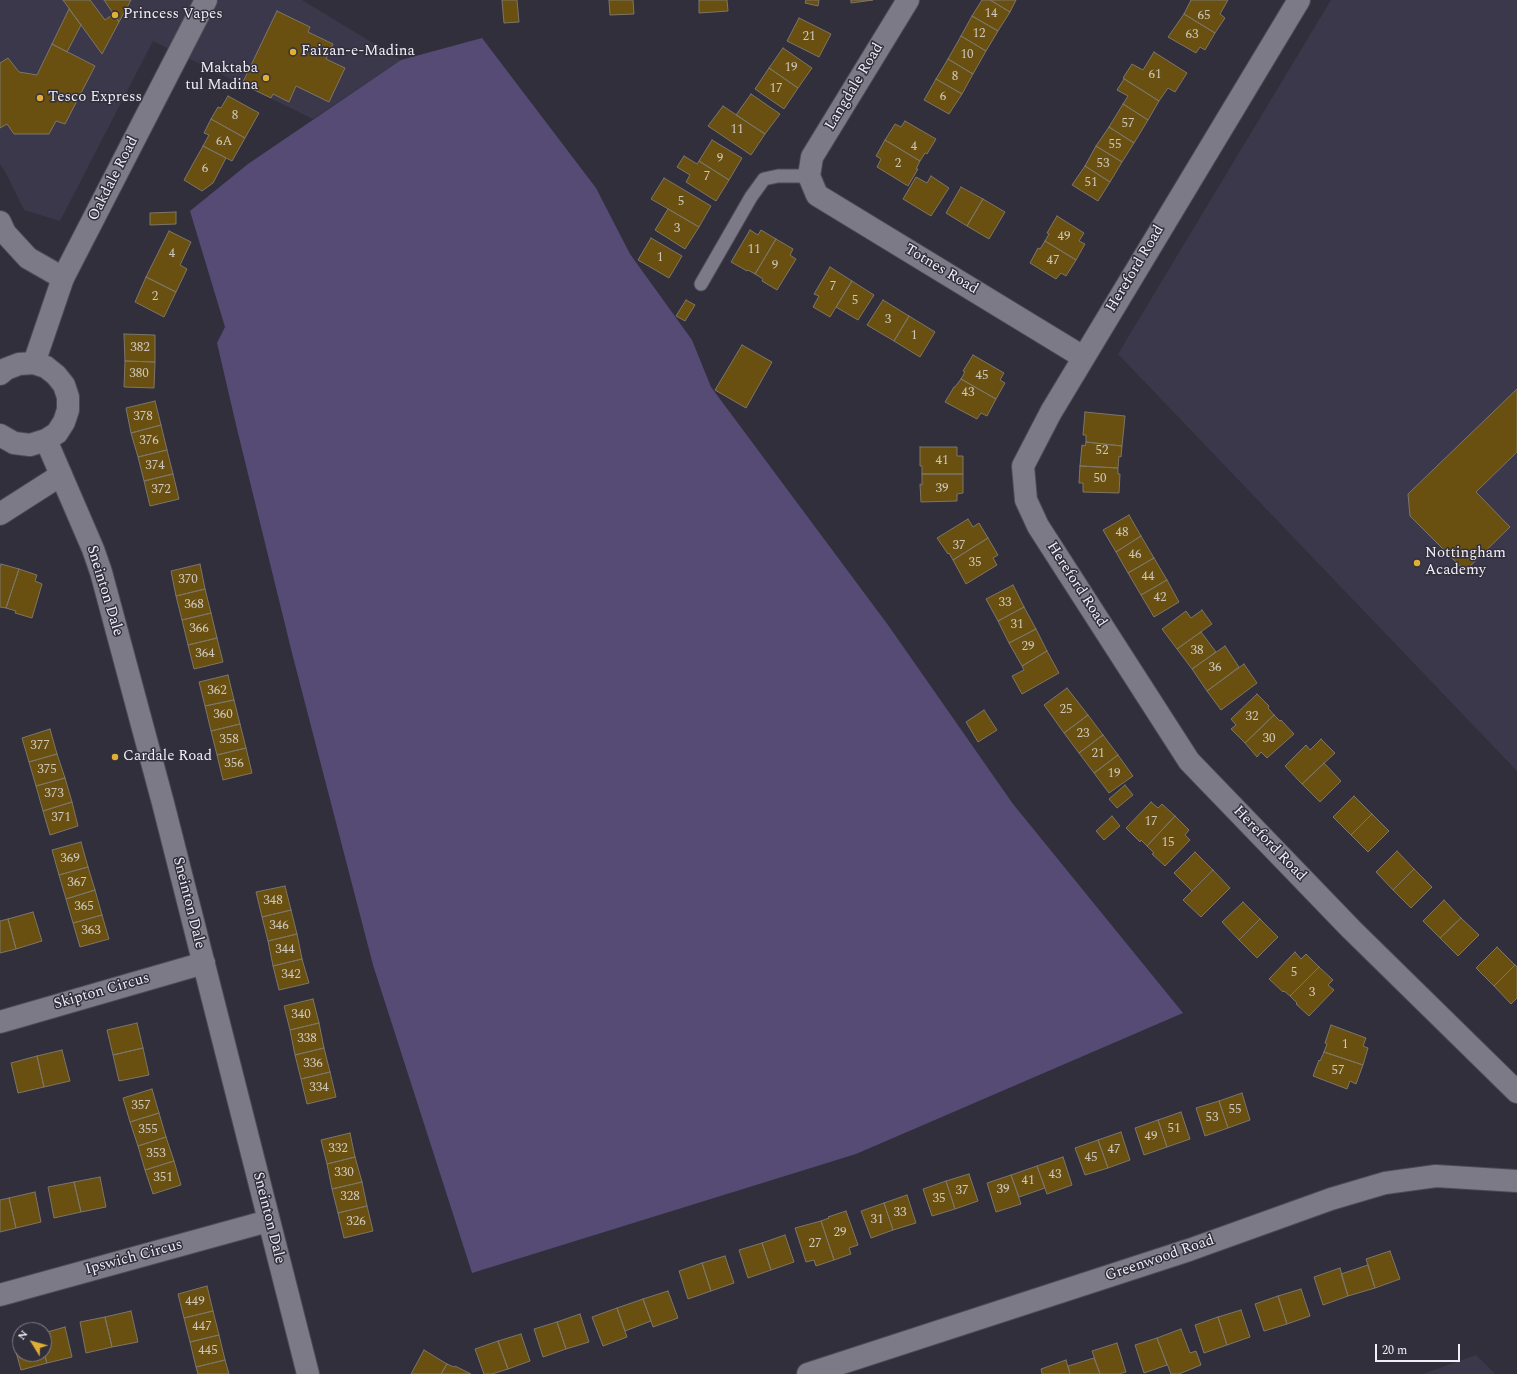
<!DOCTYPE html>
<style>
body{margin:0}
#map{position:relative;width:1517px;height:1374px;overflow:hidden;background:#322f3c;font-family:Spectral,serif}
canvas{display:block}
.north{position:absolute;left:12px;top:1322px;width:40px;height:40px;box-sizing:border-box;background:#322f3c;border:1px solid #7e7c87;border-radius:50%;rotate:307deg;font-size:11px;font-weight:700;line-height:16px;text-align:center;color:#f0eff7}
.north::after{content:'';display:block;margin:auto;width:14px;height:18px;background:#e1af34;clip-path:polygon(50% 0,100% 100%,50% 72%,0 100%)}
.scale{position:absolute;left:1375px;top:1344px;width:85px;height:18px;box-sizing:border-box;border:2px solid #f0eff7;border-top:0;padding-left:5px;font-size:12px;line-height:14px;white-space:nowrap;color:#f0eff7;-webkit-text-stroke:3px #322f3c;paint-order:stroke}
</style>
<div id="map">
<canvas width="1517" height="1374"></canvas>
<div class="north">N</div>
<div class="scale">20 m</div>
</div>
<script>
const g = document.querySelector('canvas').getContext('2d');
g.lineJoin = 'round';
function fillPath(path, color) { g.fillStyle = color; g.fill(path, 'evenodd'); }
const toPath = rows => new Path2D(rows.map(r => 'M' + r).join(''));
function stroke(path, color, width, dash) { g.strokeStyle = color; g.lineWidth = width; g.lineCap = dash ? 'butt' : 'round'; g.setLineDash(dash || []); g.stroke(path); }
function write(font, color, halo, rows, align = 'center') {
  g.font = font + ' Spectral,serif'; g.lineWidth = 3; g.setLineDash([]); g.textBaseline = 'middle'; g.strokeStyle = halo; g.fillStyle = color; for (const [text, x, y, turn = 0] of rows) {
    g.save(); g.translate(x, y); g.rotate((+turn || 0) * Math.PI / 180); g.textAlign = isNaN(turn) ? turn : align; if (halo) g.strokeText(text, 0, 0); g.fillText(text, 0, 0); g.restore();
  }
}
fillPath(toPath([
 [0,0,302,0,401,60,313,119,153,41,60,221,24,210,6,173,0,164],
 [1331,0,1517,0,1517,771,1118,354],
 [1476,1355,1495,1374,1423,1374]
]), '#3c384b');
fillPath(toPath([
 [482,38,596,188,630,254,692,340,711,387,888,625,1013,804,1183,1013,856,1154,472,1273,373,965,292,653,237,429,217,343,225,327,190,211,248,164,401,60]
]), '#554b75');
const building = toPath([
 [63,0,90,0,105,20,113,14,119,22,102,54,63,0],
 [104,0,131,0,119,22,104,0],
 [502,0,517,0,519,22,504,23,502,0],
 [609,0,633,0,634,14,610,15,609,0],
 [699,0,727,0,728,11,699,13,699,0],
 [806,0,819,0,818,6,805,3,806,0],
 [851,0,873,0,851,3,851,0],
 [982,0,990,0,1010,12,998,31,972,16,982,0],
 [990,0,1016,0,1010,12,990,0],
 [1191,0,1228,0,1220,14,1225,18,1215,33,1184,14,1191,0],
 [69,9,81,25,67,52,52,44,69,9],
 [277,11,310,27,308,32,333,44,326,59,345,68,329,102,296,86,289,102,273,94,271,98,242,84,277,11],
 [1184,14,1215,33,1205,50,1200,47,1196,53,1168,37,1184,14],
 [972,16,998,31,986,51,961,36,972,16],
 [799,18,831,34,819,57,787,41,799,18],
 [961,36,986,51,973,74,948,59,961,36],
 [52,44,95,66,65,124,56,121,49,134,14,134,7,124,0,128,0,63,8,58,19,72,37,75,52,44],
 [783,48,812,68,798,88,769,68,783,48],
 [1154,52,1187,73,1175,92,1168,88,1159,101,1123,78,1132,64,1143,70,1154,52],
 [948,59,973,74,962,94,936,79,948,59],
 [769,68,798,88,784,109,755,89,769,68],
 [936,79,962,94,949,114,924,100,936,79],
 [1124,79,1159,101,1148,120,1123,104,1128,96,1117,90,1124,79],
 [751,94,780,114,765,134,736,115,751,94],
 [228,96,259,113,245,138,211,119,218,107,221,108,228,96],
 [1123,104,1148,120,1134,143,1109,127,1123,104],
 [723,106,765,134,751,155,708,126,723,106],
 [211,119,245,138,232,161,203,146,209,135,204,133,211,119],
 [905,121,936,139,927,154,925,153,920,161,885,140,895,124,901,127,905,121],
 [1109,127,1134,143,1122,162,1096,146,1109,127],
 [712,140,742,158,729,180,699,161,712,140],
 [885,140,920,161,916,169,918,169,908,186,877,167,881,159,876,156,885,140],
 [203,146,226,158,213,183,202,191,184,180,203,146],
 [1096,146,1122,162,1110,182,1085,166,1096,146],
 [684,156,697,164,699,161,729,180,716,201,686,182,690,175,677,167,684,156],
 [1085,166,1110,182,1098,201,1072,185,1085,166],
 [931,176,949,188,931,216,903,199,916,177,927,183,931,176],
 [664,178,711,206,699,227,651,199,664,178],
 [961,187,983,199,967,226,946,213,961,187],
 [983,199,1005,212,989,239,967,226,983,199],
 [668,209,699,227,685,249,655,230,668,209],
 [176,212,176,224,150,225,150,213,176,212],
 [1057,216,1084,233,1079,241,1085,244,1076,260,1045,241,1049,234,1047,233,1057,216],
 [750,230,758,235,761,230,776,239,755,274,748,270,747,271,731,262,750,230],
 [169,231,191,242,180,265,187,269,176,292,146,277,169,231],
 [651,238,682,256,669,278,638,260,651,238],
 [776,239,793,249,790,255,796,259,777,290,762,281,763,279,755,274,776,239],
 [1045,241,1076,260,1066,276,1061,273,1056,279,1030,263,1038,248,1040,249,1045,241],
 [830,267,852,281,830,317,813,307,819,296,814,294,830,267],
 [146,277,176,292,164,317,135,302,146,277],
 [852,281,874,295,858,320,836,307,852,281],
 [686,300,695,305,685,321,676,316,686,300],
 [883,300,909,316,894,341,867,325,883,300],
 [909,316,935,332,920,357,894,341,909,316],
 [124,334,155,335,155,362,125,361,124,334],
 [742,345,772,362,746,408,715,390,742,345],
 [973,355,1004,373,1000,380,1005,383,996,399,961,379,965,372,963,371,973,355],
 [125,361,155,362,154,388,124,387,125,361],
 [961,379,996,399,987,416,981,413,977,419,945,402,954,387,955,387,961,379],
 [1517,389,1517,452,1476,492,1510,527,1465,571,1410,516,1408,494,1517,389],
 [155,401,161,425,131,433,126,408,155,401],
 [1085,412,1125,416,1122,446,1086,442,1086,435,1083,435,1085,412],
 [161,425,167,450,138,457,131,433,161,425],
 [1086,442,1122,446,1121,457,1119,456,1118,468,1080,466,1082,445,1085,446,1086,442],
 [920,447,957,447,957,456,963,456,963,474,922,474,922,466,920,466,920,447],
 [167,450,173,474,144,481,138,457,167,450],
 [1080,466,1118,468,1118,474,1120,474,1119,493,1083,492,1083,483,1079,483,1080,466],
 [173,474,179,499,150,506,144,481,173,474],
 [922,474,963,474,963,493,957,494,957,501,921,502,920,484,922,485,922,474],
 [1129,515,1141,536,1116,552,1103,530,1129,515],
 [968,519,973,527,979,523,988,538,953,560,949,553,948,554,937,538,968,519],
 [1141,536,1154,558,1128,573,1116,552,1141,536],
 [988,538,998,555,993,558,997,565,966,584,953,560,988,538],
 [1154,558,1167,580,1141,595,1128,573,1154,558],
 [1,564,19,569,6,608,0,607,0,568,1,564],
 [200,564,205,589,176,596,171,571,200,564],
 [19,569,37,575,35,581,42,584,32,618,15,613,16,611,6,608,19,569],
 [1167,580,1179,602,1154,617,1141,595,1167,580],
 [1013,585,1024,607,998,621,986,599,1013,585],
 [205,589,211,613,182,620,176,596,205,589],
 [1024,607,1036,629,1009,643,998,621,1024,607],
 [1202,610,1212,624,1177,649,1162,629,1186,611,1191,618,1202,610],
 [211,613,217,638,188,645,182,620,211,613],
 [1036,629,1047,651,1022,666,1009,643,1036,629],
 [1201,632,1216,652,1192,669,1177,649,1201,632],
 [217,638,223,662,194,669,188,645,217,638],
 [1225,646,1239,667,1207,691,1192,669,1225,646],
 [1047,651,1059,673,1022,694,1012,676,1024,670,1022,666,1047,651],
 [1244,664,1257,683,1221,710,1207,691,1244,664],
 [228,675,234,700,205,706,199,682,228,675],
 [1067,688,1088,715,1064,733,1044,705,1067,688],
 [1257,694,1269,706,1268,708,1274,715,1245,743,1231,729,1236,725,1231,719,1257,694],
 [234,700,240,724,211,731,205,706,234,700],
 [984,710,997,730,978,742,966,722,984,710],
 [1088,715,1103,735,1079,753,1064,733,1088,715],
 [1274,715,1280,721,1281,720,1294,734,1267,758,1261,752,1257,757,1245,743,1274,715],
 [240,724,246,748,217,755,211,731,240,724],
 [50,729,57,754,29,762,22,738,50,729],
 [1103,735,1118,755,1094,773,1079,753,1103,735],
 [1321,739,1335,753,1302,784,1285,766,1306,745,1310,750,1321,739],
 [246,748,252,773,223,780,217,755,246,748],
 [57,754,65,778,36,786,29,762,57,754],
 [1118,755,1133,776,1109,793,1094,773,1118,755],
 [1324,763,1341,781,1320,802,1302,784,1324,763],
 [65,778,72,802,43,811,36,786,65,778],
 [1125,785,1133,795,1117,808,1109,799,1125,785],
 [1354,796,1372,814,1351,835,1333,817,1354,796],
 [72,802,78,826,50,835,43,811,72,802],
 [1151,802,1158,808,1162,804,1175,816,1147,846,1141,840,1140,842,1126,828,1151,802],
 [1372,814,1389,831,1368,852,1351,835,1372,814],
 [1112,816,1120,826,1104,840,1096,831,1112,816],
 [1175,816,1189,830,1185,835,1190,840,1165,866,1152,854,1154,853,1147,846,1175,816],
 [81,842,88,867,59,875,52,850,81,842],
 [1397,851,1414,869,1393,890,1376,872,1397,851],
 [1195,852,1213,870,1192,891,1174,873,1195,852],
 [88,867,95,890,66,899,59,875,88,867],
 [1414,869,1432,887,1411,908,1393,890,1414,869],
 [1213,870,1230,888,1201,917,1183,900,1213,870],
 [285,886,291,910,262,917,256,892,285,886],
 [95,890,102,915,73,923,66,899,95,890],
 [1444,900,1461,918,1440,938,1423,921,1444,900],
 [1243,902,1260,919,1239,940,1222,922,1243,902],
 [291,910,297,934,268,941,262,917,291,910],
 [33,912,42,941,16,949,8,919,33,912],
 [102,915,109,939,80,947,73,923,102,915],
 [1461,918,1479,935,1458,956,1440,938,1461,918],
 [8,919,16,949,0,953,0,921,8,919],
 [1260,919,1278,937,1257,958,1239,940,1260,919],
 [297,934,302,959,273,966,268,941,297,934],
 [1497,947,1515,965,1494,986,1476,968,1497,947],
 [1295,952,1301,959,1306,954,1319,967,1290,996,1284,991,1283,992,1269,979,1295,952],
 [302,959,309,983,279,990,273,966,302,959],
 [1515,965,1517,967,1517,998,1511,1004,1494,986,1515,965],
 [1319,967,1333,980,1328,985,1334,990,1309,1016,1296,1004,1297,1003,1290,996,1319,967],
 [313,999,319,1023,290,1030,284,1006,313,999],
 [137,1023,143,1048,113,1055,107,1030,137,1023],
 [319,1023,324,1048,295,1055,290,1030,319,1023],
 [1331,1025,1366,1038,1363,1046,1368,1048,1363,1065,1324,1052,1327,1044,1325,1043,1331,1025],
 [143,1048,149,1075,119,1081,113,1055,143,1048],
 [324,1048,330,1072,301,1079,295,1055,324,1048],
 [62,1050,70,1081,44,1087,37,1056,62,1050],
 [1324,1052,1363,1065,1356,1084,1350,1081,1347,1089,1313,1076,1319,1060,1320,1061,1324,1052],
 [37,1056,44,1087,18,1093,11,1063,37,1056],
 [330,1072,336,1097,307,1104,301,1079,330,1072],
 [152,1089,159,1113,130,1122,123,1098,152,1089],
 [1242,1093,1250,1120,1228,1128,1219,1101,1242,1093],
 [1219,1101,1228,1128,1205,1136,1196,1108,1219,1101],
 [1181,1112,1190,1139,1167,1147,1158,1120,1181,1112],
 [159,1113,166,1137,138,1146,130,1122,159,1113],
 [1158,1120,1167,1147,1144,1155,1135,1128,1158,1120],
 [1121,1132,1130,1160,1108,1168,1098,1140,1121,1132],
 [350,1133,355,1157,327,1164,321,1140,350,1133],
 [166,1137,174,1161,145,1170,138,1146,166,1137],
 [1098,1140,1108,1168,1085,1175,1075,1148,1098,1140],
 [355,1157,362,1182,332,1189,327,1164,355,1157],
 [1063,1157,1072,1185,1047,1194,1037,1166,1063,1157],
 [174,1161,181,1185,153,1194,145,1170,174,1161],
 [1037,1166,1045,1188,1019,1197,1011,1175,1037,1166],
 [969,1174,978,1201,955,1209,946,1181,969,1174],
 [1011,1175,1021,1204,996,1212,987,1183,1011,1175],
 [100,1177,106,1207,81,1212,74,1182,100,1177],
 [946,1181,955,1209,932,1216,923,1189,946,1181],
 [74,1182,81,1212,54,1218,48,1187,74,1182],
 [362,1182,367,1206,338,1213,332,1189,362,1182],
 [35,1192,41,1222,16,1228,9,1198,35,1192],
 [907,1195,916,1223,893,1230,884,1203,907,1195],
 [9,1198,16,1228,0,1232,0,1200,9,1198],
 [884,1203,893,1230,871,1238,861,1211,884,1203],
 [367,1206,373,1231,344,1238,338,1213,367,1206],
 [846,1211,858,1245,849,1248,851,1254,834,1260,821,1221,829,1218,828,1217,846,1211],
 [821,1221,834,1260,816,1266,814,1260,806,1262,795,1228,821,1221],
 [785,1235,794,1262,771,1270,762,1243,785,1235],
 [762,1243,771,1270,748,1278,739,1250,762,1243],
 [1390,1251,1400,1279,1375,1288,1366,1259,1390,1251],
 [725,1256,734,1283,711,1291,702,1263,725,1256],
 [702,1263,711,1291,688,1299,679,1271,702,1263],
 [1368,1265,1375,1288,1348,1296,1341,1274,1368,1265],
 [1340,1268,1348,1296,1323,1305,1314,1277,1340,1268],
 [207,1286,213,1311,184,1318,178,1294,207,1286],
 [1301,1289,1310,1316,1287,1324,1278,1296,1301,1289],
 [668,1291,678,1318,653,1327,643,1299,668,1291],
 [1278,1296,1287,1324,1264,1331,1255,1304,1278,1296],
 [643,1299,651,1321,625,1331,617,1308,643,1299],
 [617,1308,627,1337,603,1346,592,1317,617,1308],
 [1241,1310,1250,1337,1227,1345,1218,1317,1241,1310],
 [131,1311,138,1342,112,1347,105,1317,131,1311],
 [213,1311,219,1335,190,1342,184,1318,213,1311],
 [580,1314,589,1342,566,1349,557,1322,580,1314],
 [105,1317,112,1347,86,1353,80,1322,105,1317],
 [1218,1317,1227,1345,1204,1353,1195,1325,1218,1317],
 [557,1322,566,1349,543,1357,534,1329,557,1322],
 [65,1327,72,1357,47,1363,44,1353,44,1333,65,1327],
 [1181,1329,1190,1353,1196,1351,1201,1365,1179,1374,1171,1374,1157,1338,1181,1329],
 [521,1334,530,1361,508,1369,498,1341,521,1334],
 [219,1335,225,1360,196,1367,190,1342,219,1335],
 [1157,1338,1167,1365,1144,1373,1135,1345,1157,1338],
 [20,1339,20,1354,44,1354,44,1353,47,1363,21,1370,13,1341,20,1339],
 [498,1341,508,1369,492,1374,484,1374,475,1349,498,1341],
 [1117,1343,1126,1372,1119,1374,1100,1374,1092,1351,1117,1343],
 [424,1350,447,1364,441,1374,411,1374,424,1350],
 [1094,1358,1100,1374,1070,1374,1068,1366,1094,1358],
 [225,1360,229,1374,198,1374,196,1367,225,1360],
 [1066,1360,1070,1374,1042,1374,1041,1369,1066,1360],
 [447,1364,454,1367,455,1366,471,1374,441,1374,447,1364]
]);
fillPath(building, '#695010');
stroke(building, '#7c7668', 1);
const service = toPath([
 [701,284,751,197,764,179,778,176,809,176]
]);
const minor = toPath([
 [908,0,812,157,809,176,817,195,1083,357],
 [1299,0,1051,412,1023,466,1026,500,1038,526,1189,761,1351,929,1517,1092],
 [0,222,5,233,28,258,63,278],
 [0,514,61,475],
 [0,1022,204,963],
 [0,1295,268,1221],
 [808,1374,1189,1250,1331,1199,1385,1183,1436,1176,1517,1181]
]);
const tertiary = toPath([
 [34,363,63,278,206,0],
 [0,374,6,369,19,364,34,363,46,367,56,375,64,385,68,397,68,410,64,422,57,433,46,440,30,445,14,443,0,435],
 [46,440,93,549,101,572,163,803,308,1374]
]);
stroke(service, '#4d4b55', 15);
stroke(minor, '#4d4b55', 24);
stroke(tertiary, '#4d4b55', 24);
stroke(service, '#7d7a88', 13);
stroke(minor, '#7d7a88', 22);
stroke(tertiary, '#7d7a88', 22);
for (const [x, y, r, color] of [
 [115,15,4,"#e1af34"],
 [293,52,4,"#e1af34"],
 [266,78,4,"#e1af34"],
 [40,98,4,"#e1af34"],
 [1417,563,4,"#e1af34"],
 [115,757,4,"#e1af34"]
]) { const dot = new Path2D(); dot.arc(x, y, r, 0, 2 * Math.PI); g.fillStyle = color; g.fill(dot); stroke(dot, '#322f3c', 1.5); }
write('13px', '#cec7bd', null, [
 ["14",991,14],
 ["65",1204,16],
 ["12",979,34],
 ["63",1192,35],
 ["21",809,37],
 ["10",967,55],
 ["19",791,68],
 ["61",1155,75],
 ["8",955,77],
 ["17",776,89],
 ["6",943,97],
 ["8",235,116],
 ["57",1128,124],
 ["11",737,130],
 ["6A",224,142],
 ["55",1115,145],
 ["4",914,147],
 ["9",720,159],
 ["2",898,164],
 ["53",1103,164],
 ["6",205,169],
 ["7",707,177],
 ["51",1091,183],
 ["5",681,202],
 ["3",677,229],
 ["49",1064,237],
 ["11",754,250],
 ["4",172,254],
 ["1",660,258],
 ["47",1053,261],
 ["9",775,266],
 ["7",833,287],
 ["2",155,297],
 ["5",855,301],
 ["3",888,320],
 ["1",914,336],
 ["382",140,348],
 ["380",139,374],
 ["45",982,376],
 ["43",968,393],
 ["378",143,417],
 ["376",149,441],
 ["52",1102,451],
 ["41",942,461],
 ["374",155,466],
 ["50",1100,479],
 ["39",942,489],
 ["372",161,490],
 ["48",1122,533],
 ["37",959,546],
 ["46",1135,555],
 ["35",975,563],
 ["44",1148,577],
 ["370",188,580],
 ["42",1160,598],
 ["33",1005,603],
 ["368",194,605],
 ["31",1017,625],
 ["366",199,629],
 ["29",1028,647],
 ["38",1197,651],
 ["364",205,654],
 ["36",1215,668],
 ["362",217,691],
 ["25",1066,710],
 ["360",223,715],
 ["32",1252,717],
 ["23",1083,734],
 ["30",1269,739],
 ["358",229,740],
 ["377",40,746],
 ["21",1098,754],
 ["356",234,764],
 ["375",47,770],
 ["19",1114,774],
 ["373",54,794],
 ["371",61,818],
 ["17",1151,822],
 ["15",1168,843],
 ["369",70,859],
 ["367",77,883],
 ["348",273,901],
 ["365",84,907],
 ["346",279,926],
 ["363",91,931],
 ["344",285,950],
 ["5",1294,973],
 ["342",291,975],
 ["3",1312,993],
 ["340",301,1015],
 ["338",307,1039],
 ["1",1345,1045],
 ["336",313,1064],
 ["57",1338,1071],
 ["334",319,1088],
 ["357",141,1106],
 ["55",1235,1110],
 ["53",1212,1118],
 ["51",1174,1129],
 ["355",148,1130],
 ["49",1151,1137],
 ["332",338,1149],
 ["47",1114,1150],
 ["353",156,1154],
 ["45",1091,1158],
 ["330",344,1173],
 ["43",1055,1175],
 ["351",163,1178],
 ["41",1028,1181],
 ["39",1003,1190],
 ["37",962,1191],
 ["328",350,1197],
 ["35",939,1199],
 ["33",900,1213],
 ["31",877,1220],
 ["326",356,1222],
 ["29",840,1233],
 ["27",815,1244],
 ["449",195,1302],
 ["447",202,1327],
 ["445",208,1351]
]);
write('15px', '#f0eff7', '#322f3c', [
 ["Princess Vapes",123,15],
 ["Faizan-e-Madina",301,52],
 ["Maktaba",258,69,"right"],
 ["tul Madina",258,86,"right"],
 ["Tesco Express",48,98],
 ["Nottingham",1425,554],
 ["Academy",1425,571],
 ["Cardale Road",123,757]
], 'left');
write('15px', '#f0eff7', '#322f3c', [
 ["Langdale Road",855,87,-59],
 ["Oakdale Road",114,179,-63],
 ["Hereford Road",1136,269,-59],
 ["Totnes Road",941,270,31],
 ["Hereford Road",1076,585,57],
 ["Sneinton Dale",104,591,73],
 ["Hereford Road",1269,844,46],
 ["Sneinton Dale",188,903,76],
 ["Skipton Circus",102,992,-16],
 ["Sneinton Dale",268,1218,76],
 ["Ipswich Circus",134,1258,-15],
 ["Greenwood Road",1160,1259,-19]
]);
</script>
